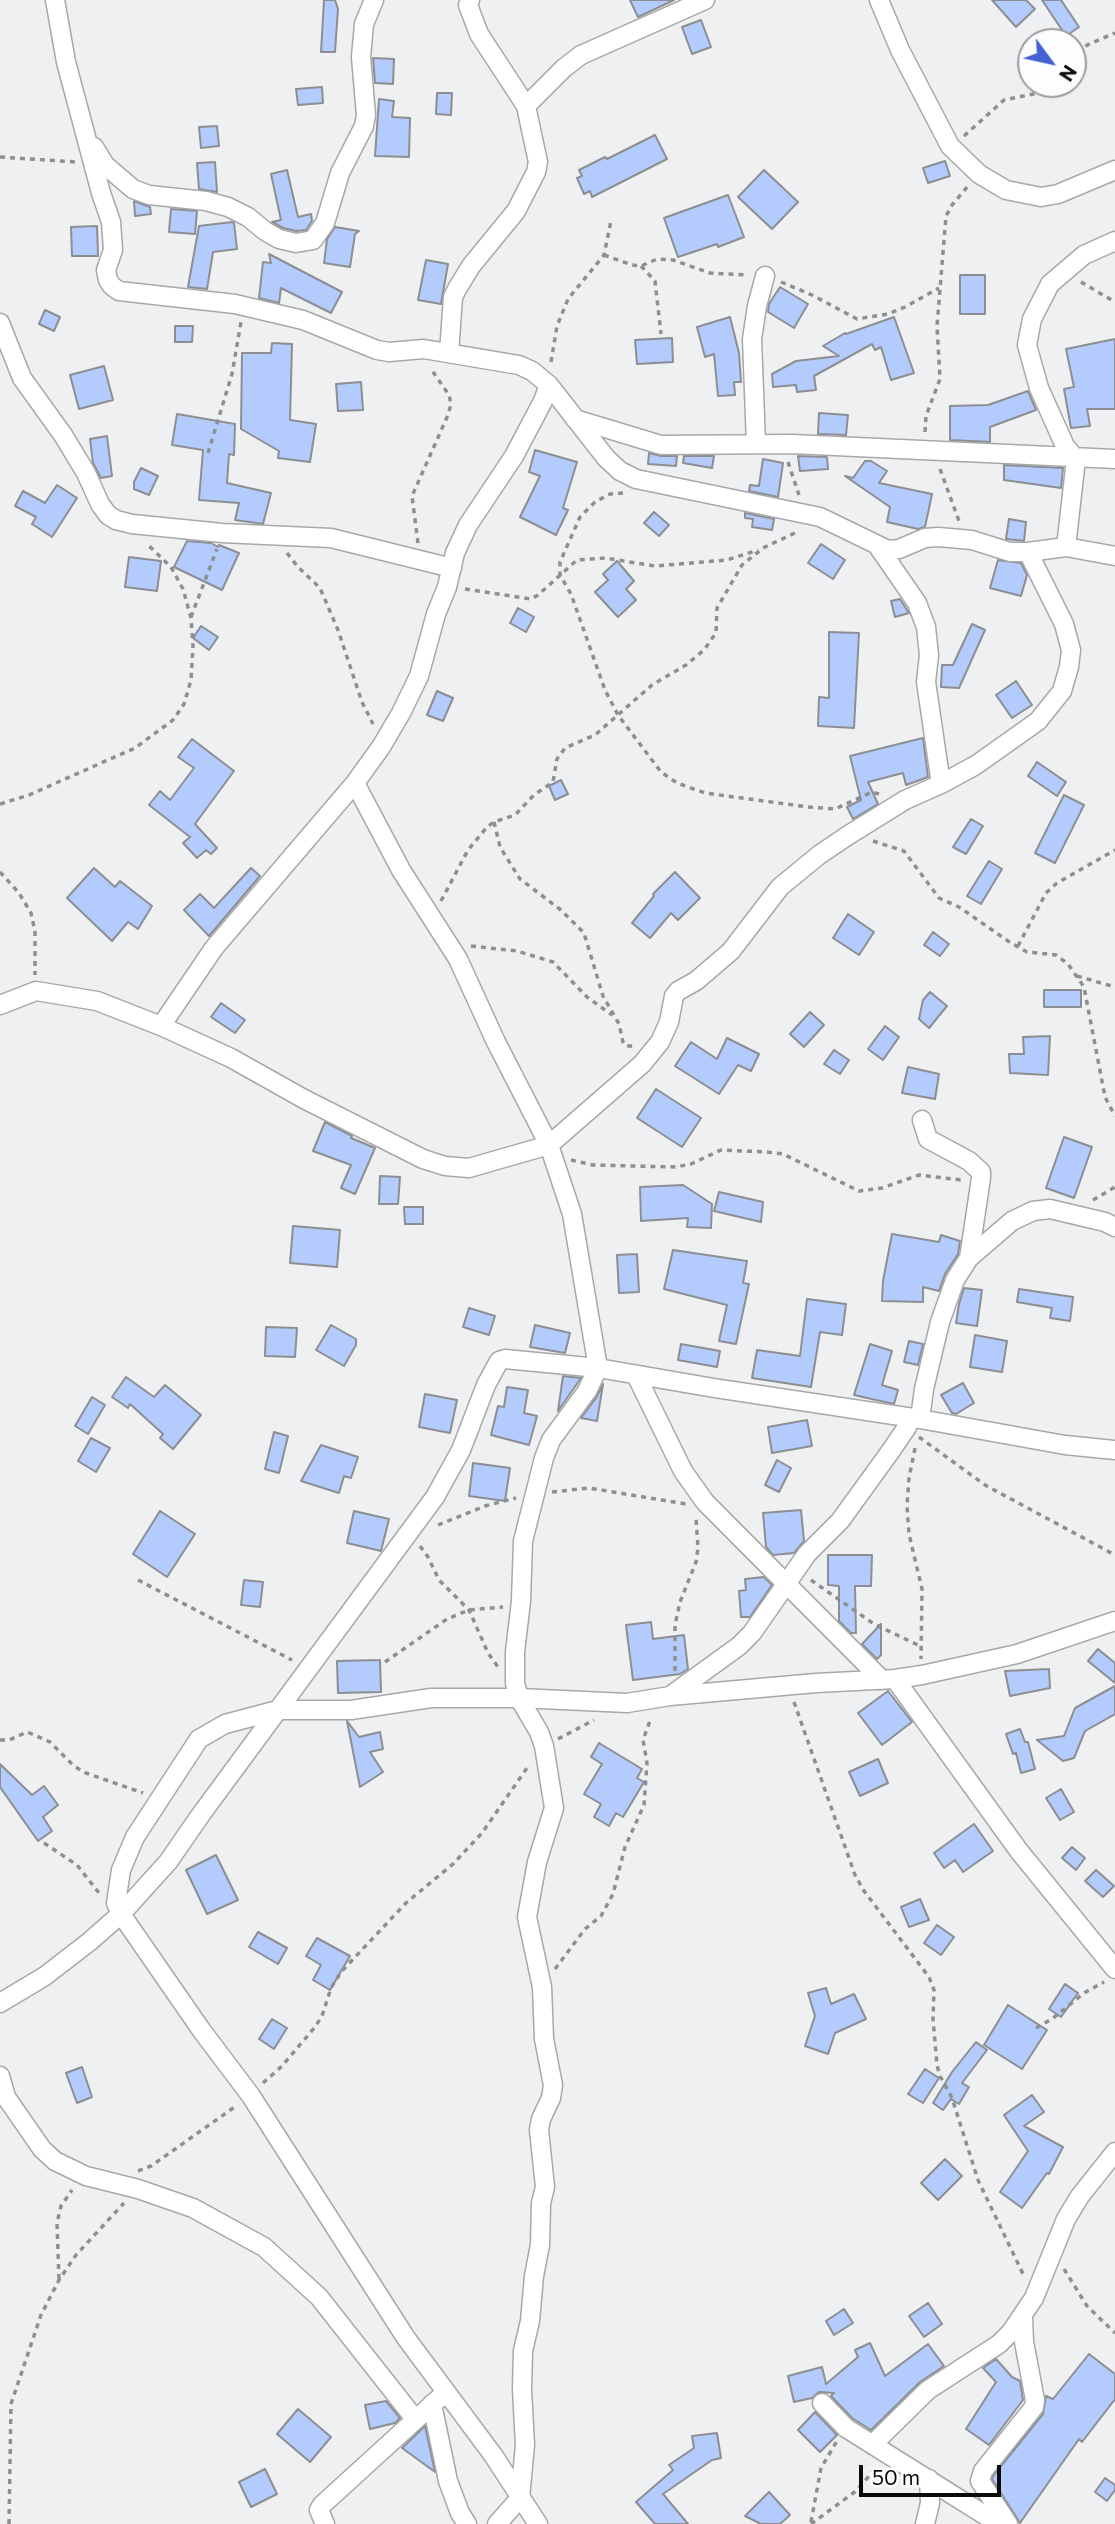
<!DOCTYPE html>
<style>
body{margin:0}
#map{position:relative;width:1115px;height:2524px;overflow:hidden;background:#eef0f2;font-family:Commissioner,sans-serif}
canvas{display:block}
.north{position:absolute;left:1017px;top:28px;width:70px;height:70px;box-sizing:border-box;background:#fcfdff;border:2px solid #9c9c9e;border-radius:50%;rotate:123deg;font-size:19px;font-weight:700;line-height:28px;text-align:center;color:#0b0b0c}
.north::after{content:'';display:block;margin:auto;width:24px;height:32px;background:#4461d4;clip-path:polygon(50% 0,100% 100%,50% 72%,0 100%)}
.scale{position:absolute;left:859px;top:2465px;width:142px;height:32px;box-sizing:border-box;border:4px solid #0b0b0c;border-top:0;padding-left:9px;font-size:21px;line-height:24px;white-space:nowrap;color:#0b0b0c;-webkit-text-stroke:5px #fcfdff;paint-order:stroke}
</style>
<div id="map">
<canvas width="1115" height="2524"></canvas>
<div class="north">N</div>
<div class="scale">50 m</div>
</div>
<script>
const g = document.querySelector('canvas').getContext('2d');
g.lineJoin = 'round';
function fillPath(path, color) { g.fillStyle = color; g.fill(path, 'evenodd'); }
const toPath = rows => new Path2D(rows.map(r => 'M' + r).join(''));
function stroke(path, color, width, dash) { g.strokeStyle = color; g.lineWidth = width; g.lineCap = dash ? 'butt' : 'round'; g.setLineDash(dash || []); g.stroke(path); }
const building = toPath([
 [324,0,335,0,338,9,335,52,321,52,324,0],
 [630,0,674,0,638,17,630,0],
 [992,0,1026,0,1035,9,1016,27,992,0],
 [1042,0,1061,0,1079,27,1066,36,1042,0],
 [701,20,711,47,692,54,682,27,701,20],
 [373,58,394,59,393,84,375,83,373,58],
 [322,87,323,103,298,105,296,89,322,87],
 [437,93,452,93,451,115,436,114,437,93],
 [379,99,394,101,392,117,410,118,409,157,375,156,379,99],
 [217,126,219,146,201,148,199,127,217,126],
 [655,135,667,159,592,197,590,191,584,194,577,178,582,176,579,170,605,157,607,159,655,135],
 [945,161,950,176,928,183,923,168,945,161],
 [215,162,217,192,199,189,197,163,215,162],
 [287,170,298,217,311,214,312,221,306,230,296,231,283,228,272,222,281,220,271,174,287,170],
 [764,170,798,202,772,229,738,197,764,170],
 [728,195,744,237,718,247,717,244,678,257,664,218,728,195],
 [134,201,150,207,151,214,135,216,134,201],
 [171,209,197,211,195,234,169,232,171,209],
 [232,222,234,223,237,249,213,252,207,289,188,287,199,226,232,222],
 [97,226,98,256,72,256,71,227,97,226],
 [335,227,359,231,355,234,350,267,324,263,327,239,335,227],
 [269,254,342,292,331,313,281,288,279,303,259,298,263,262,271,263,269,254],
 [426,260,448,264,441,304,418,300,426,260],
 [960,275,985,275,985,314,960,314,960,275],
 [780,287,808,304,794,328,768,312,769,304,780,287],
 [45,310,60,317,54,331,39,324,45,310],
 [730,317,739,353,741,382,734,382,735,395,718,396,714,354,705,357,697,327,730,317],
 [894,317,914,373,891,380,881,347,875,350,872,344,814,376,816,390,797,392,796,385,773,387,772,374,796,361,839,356,823,346,845,333,846,334,894,317],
 [175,326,193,326,192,342,175,342,175,326],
 [672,338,673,362,637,364,635,340,672,338],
 [1115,339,1115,409,1087,409,1090,426,1071,428,1064,389,1074,387,1066,349,1115,339],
 [272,343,292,344,290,420,316,424,310,462,278,458,279,451,241,429,242,353,271,353,272,343],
 [104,366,113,400,79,409,70,375,104,366],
 [361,382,363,410,338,411,336,384,361,382],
 [1028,391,1036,410,990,427,990,442,950,440,950,406,988,405,1028,391],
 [819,413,848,415,846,435,818,434,819,413],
 [177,414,235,424,234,455,229,454,227,483,271,493,263,524,235,520,239,503,199,500,203,450,172,445,177,414],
 [107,436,112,476,101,478,93,463,90,439,107,436],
 [535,450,577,462,563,508,568,510,556,535,520,517,540,476,529,472,535,450],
 [649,453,661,456,677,456,676,466,648,464,649,453],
 [684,456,714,456,712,468,683,463,684,456],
 [798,456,827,457,828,469,800,471,798,456],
 [763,459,783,463,778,497,749,491,750,485,759,486,763,459],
 [865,461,871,461,887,471,879,483,932,494,925,527,918,529,887,522,890,507,845,476,853,478,865,461],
 [1004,465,1063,468,1061,488,1004,480,1004,465],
 [141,468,158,476,149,495,134,489,134,482,141,468],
 [57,485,77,498,52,537,32,524,36,517,15,506,23,491,45,503,57,485],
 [654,512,669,525,659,536,644,523,654,512],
 [745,513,774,519,772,530,752,527,753,519,745,518,745,513],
 [1009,519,1026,522,1024,541,1006,539,1009,519],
 [187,541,211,543,218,547,219,545,239,553,222,590,174,567,187,541],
 [821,544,845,560,833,579,808,563,821,544],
 [129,557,161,561,157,591,125,587,129,557],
 [998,560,1021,563,1027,575,1021,596,990,588,998,560],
 [617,561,634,581,626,589,636,600,618,617,595,592,608,580,603,574,617,561],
 [900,599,909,613,895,617,891,601,900,599],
 [518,608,534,617,526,632,510,623,518,608],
 [972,624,985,630,959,688,941,687,942,665,953,665,972,624],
 [201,626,218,637,209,650,193,638,201,626],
 [829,632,859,633,854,728,818,726,819,697,829,698,829,632],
 [1016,681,1032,705,1012,718,996,695,1016,681],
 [437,691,453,698,443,721,427,715,437,691],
 [923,738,928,777,906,785,903,773,868,782,878,804,853,819,847,807,861,800,850,756,923,738],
 [192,739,234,771,195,824,217,848,211,854,206,850,197,858,183,843,190,837,149,805,160,791,170,800,194,768,178,757,192,739],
 [1037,762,1066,782,1057,796,1028,776,1037,762],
 [561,780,568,794,555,800,549,786,561,780],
 [1064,795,1084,805,1055,863,1035,853,1064,795],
 [971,819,983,826,966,854,953,847,971,819],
 [989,861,1002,869,981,904,967,896,989,861],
 [94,868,115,887,120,881,152,906,138,929,128,922,112,941,67,898,94,868],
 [251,868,260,876,209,936,184,910,200,894,214,908,251,868],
 [675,872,700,898,678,920,671,913,650,938,632,923,654,896,653,894,675,872],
 [848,914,874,932,859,955,833,938,848,914],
 [933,932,949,944,940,956,924,945,933,932],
 [1044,990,1081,990,1081,1007,1044,1007,1044,990],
 [930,992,947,1006,929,1028,919,1019,923,1000,930,992],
 [221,1003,245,1020,235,1033,211,1017,221,1003],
 [810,1012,824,1025,804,1047,790,1034,810,1012],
 [885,1026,899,1037,883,1060,868,1049,885,1026],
 [1050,1036,1048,1075,1010,1073,1009,1054,1024,1054,1023,1037,1050,1036],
 [727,1038,759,1054,751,1071,738,1065,719,1094,675,1066,691,1042,717,1059,727,1038],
 [834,1050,849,1060,840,1074,824,1064,834,1050],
 [908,1067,939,1074,935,1099,902,1093,908,1067],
 [656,1089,701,1118,682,1147,637,1118,656,1089],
 [325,1122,352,1136,351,1138,375,1148,355,1194,341,1188,351,1165,313,1151,325,1122],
 [1064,1137,1092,1147,1074,1198,1046,1188,1064,1137],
 [380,1176,400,1177,398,1204,379,1204,380,1176],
 [683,1185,712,1204,711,1228,687,1227,688,1218,641,1221,640,1187,683,1185],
 [719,1192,763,1202,761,1222,714,1211,719,1192],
 [404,1207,423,1207,423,1224,405,1224,404,1207],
 [293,1226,340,1230,337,1267,290,1263,293,1226],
 [892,1234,939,1242,941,1235,960,1241,958,1254,945,1274,939,1291,923,1287,923,1302,882,1301,883,1281,892,1234],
 [673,1250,747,1261,743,1283,749,1284,736,1344,719,1341,727,1305,664,1289,673,1250],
 [637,1254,639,1292,619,1293,617,1255,637,1254],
 [964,1288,982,1290,977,1326,956,1323,959,1304,964,1288],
 [1019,1289,1073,1297,1070,1321,1050,1318,1052,1308,1017,1302,1019,1289],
 [807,1299,846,1304,842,1335,820,1332,811,1387,752,1378,757,1350,800,1356,807,1299],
 [469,1308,495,1316,489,1335,463,1327,469,1308],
 [331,1325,356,1339,356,1345,344,1366,316,1350,331,1325],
 [535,1325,570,1333,565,1353,530,1347,535,1325],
 [266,1327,297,1328,295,1357,265,1356,266,1327],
 [975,1335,1007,1341,1002,1372,970,1367,975,1335],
 [909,1341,923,1344,918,1365,904,1362,909,1341],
 [681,1344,720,1351,717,1367,678,1360,681,1344],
 [870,1344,892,1351,882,1385,898,1390,894,1404,854,1395,870,1344],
 [563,1376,581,1378,558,1411,563,1376],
 [126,1377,154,1397,165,1385,201,1415,173,1449,160,1438,163,1434,130,1404,128,1408,112,1397,126,1377],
 [963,1383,974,1403,956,1414,952,1413,941,1395,963,1383],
 [603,1384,597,1421,581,1418,596,1398,603,1384],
 [507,1387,528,1390,524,1413,537,1416,529,1445,491,1435,498,1406,504,1407,507,1387],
 [425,1394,457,1400,450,1433,419,1427,425,1394],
 [92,1397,105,1405,88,1434,75,1426,92,1397],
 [807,1420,812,1446,772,1453,768,1427,807,1420],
 [274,1432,288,1436,279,1473,265,1469,274,1432],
 [91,1438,110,1448,96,1472,78,1461,91,1438],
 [321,1445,358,1457,351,1478,344,1476,339,1493,301,1481,321,1445],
 [777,1460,791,1468,779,1492,765,1485,777,1460],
 [473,1463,510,1468,505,1501,469,1496,473,1463],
 [801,1510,804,1541,794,1553,773,1555,766,1547,763,1513,801,1510],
 [160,1511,195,1534,167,1577,133,1554,160,1511],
 [354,1511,389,1519,381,1551,347,1543,354,1511],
 [828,1555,872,1555,871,1586,855,1586,856,1633,851,1633,839,1621,839,1586,828,1585,828,1555],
 [764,1577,772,1585,750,1617,741,1617,739,1591,746,1590,745,1579,764,1577],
 [244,1580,263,1582,260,1607,241,1605,244,1580],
 [651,1622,653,1639,684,1635,688,1669,680,1674,633,1680,626,1625,651,1622],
 [881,1624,881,1655,877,1659,862,1644,881,1624],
 [1098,1649,1115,1663,1115,1683,1088,1661,1098,1649],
 [380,1660,381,1692,338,1693,337,1661,380,1660],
 [1049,1669,1050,1688,1010,1696,1005,1671,1049,1669],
 [1115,1686,1115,1714,1085,1731,1074,1758,1063,1761,1037,1740,1064,1736,1075,1708,1115,1686],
 [888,1691,912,1722,882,1745,858,1713,888,1691],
 [347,1721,359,1737,380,1732,383,1749,370,1752,383,1772,360,1787,347,1721],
 [1020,1729,1025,1742,1028,1742,1035,1769,1021,1773,1016,1753,1013,1754,1006,1734,1020,1729],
 [599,1743,642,1769,637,1778,644,1782,623,1817,616,1813,609,1826,594,1817,601,1804,584,1794,602,1764,591,1757,599,1743],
 [878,1759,888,1783,860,1796,849,1772,878,1759],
 [0,1764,32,1795,44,1786,58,1805,43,1817,52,1831,38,1841,0,1787,0,1764],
 [1061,1789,1074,1812,1060,1820,1046,1798,1061,1789],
 [974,1824,993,1851,963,1872,955,1860,944,1868,934,1853,974,1824],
 [1072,1847,1085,1858,1076,1870,1062,1858,1072,1847],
 [216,1855,238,1900,207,1914,186,1870,216,1855],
 [1096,1870,1114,1886,1103,1897,1085,1881,1096,1870],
 [920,1899,929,1920,909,1927,901,1907,920,1899],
 [937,1925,954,1937,941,1955,924,1943,937,1925],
 [258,1932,287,1948,278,1964,249,1947,258,1932],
 [317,1938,350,1956,330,1990,313,1980,321,1965,306,1956,317,1938],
 [1065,1984,1078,1993,1061,2017,1049,2009,1065,1984],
 [826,1988,831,2004,854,1994,866,2019,835,2033,828,2054,805,2046,815,2016,808,1993,826,1988],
 [1008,2005,1047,2030,1022,2069,984,2045,1008,2005],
 [272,2019,287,2028,274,2049,259,2039,272,2019],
 [976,2042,987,2050,962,2083,969,2087,959,2104,951,2099,943,2110,933,2103,952,2072,976,2042],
 [82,2067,92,2097,77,2103,66,2073,82,2067],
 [925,2069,939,2078,923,2103,908,2094,925,2069],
 [1032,2095,1044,2112,1024,2126,1063,2147,1049,2174,1047,2173,1022,2208,1000,2192,1028,2151,1004,2115,1032,2095],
 [945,2159,962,2176,938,2200,921,2183,945,2159],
 [928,2303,942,2324,924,2337,909,2316,928,2303],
 [844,2309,853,2323,834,2335,826,2321,844,2309],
 [870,2343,885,2376,928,2344,944,2366,920,2382,871,2430,852,2418,831,2396,834,2393,819,2392,812,2398,794,2402,788,2376,822,2367,826,2384,858,2357,855,2350,870,2343],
 [1089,2354,1115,2374,1115,2399,1082,2442,1079,2439,1020,2523,992,2479,993,2476,1043,2414,1046,2396,1053,2399,1089,2354],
 [996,2359,1012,2377,1020,2381,1023,2400,989,2445,966,2429,996,2382,983,2368,996,2359],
 [386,2401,400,2418,395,2423,370,2429,365,2405,386,2401],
 [298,2409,331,2437,310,2462,277,2434,298,2409],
 [815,2412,837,2435,820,2452,798,2430,815,2412],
 [425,2426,435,2472,402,2448,425,2426],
 [717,2433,721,2458,712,2460,663,2494,688,2524,655,2524,636,2502,673,2470,669,2465,694,2448,692,2436,717,2433],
 [265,2469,277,2494,251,2507,239,2482,265,2469],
 [1105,2478,1115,2485,1115,2490,1107,2501,1095,2492,1105,2478],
 [769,2492,790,2515,780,2524,761,2524,745,2516,769,2492]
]);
fillPath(building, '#b4ccfd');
stroke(building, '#8d8e91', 2);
const street = toPath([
 [55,0,66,62,101,193,111,222,113,250,106,270,108,280,112,286,119,291,235,304,303,320,377,350,389,352,424,349,519,365,532,371,549,385,606,458,620,471,636,479,820,517,888,550,899,549,925,538,938,537,972,540,1010,552,1028,552,1066,547,1115,556],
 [879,0,900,50,950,146,979,174,1006,190,1041,197,1058,194,1115,170],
 [526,106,564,68,581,55,705,0],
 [94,147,105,165,133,189,149,195,206,201,228,207,248,217,265,231,279,239,296,243,313,240,325,223,340,173,364,126,366,115,361,57,364,24,374,0],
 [0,323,22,378,63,435,86,473,100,504,108,515,116,520,132,524,222,533,331,538,452,568],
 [449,353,453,297,457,289,471,266,516,211,536,172,538,162,526,106,479,34,468,5,470,0],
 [575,419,661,445,792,444,1115,459],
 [756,444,752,339,757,306,765,276],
 [877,545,917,603,926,627,929,655,926,682,941,784],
 [1066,547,1076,459,1065,446,1039,388,1027,345,1032,319,1050,284,1084,255,1115,241],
 [355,783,401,870,458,959,496,1042,549,1145,572,1214,598,1368,587,1391,551,1440,544,1458,523,1541,521,1601,515,1652,515,1683,519,1698,539,1732,544,1746,554,1808,537,1862,527,1917,542,1987,544,2039,553,2085,551,2098,541,2119,539,2130,545,2187,541,2203,540,2245,534,2276,530,2321,523,2351,522,2389,525,2445,520,2498,497,2524],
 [0,1005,36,991,97,1001,161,1026,231,1058,304,1099,423,1159,445,1166,469,1168,549,1145,642,1064,660,1042,669,1022,674,996,678,991,696,981,731,951,780,887,819,855,847,836,905,800,941,784,976,765,1038,721,1062,691,1069,667,1071,650,1064,624,1028,552],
 [161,1026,214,948,355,783,381,747,401,713,419,676,436,614,447,587,455,553,468,525,514,456,543,401,549,385],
 [969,1258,1012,1221,1033,1211,1050,1209,1105,1222,1115,1227],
 [636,1375,683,1471,705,1502,882,1680],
 [920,1419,924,1389,940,1322,955,1280,969,1258,981,1178,981,1172,969,1161,928,1139,922,1120],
 [895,1679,1019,1851,1115,1969],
 [670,1696,739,1646,752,1633,807,1554,840,1521,890,1452,907,1427,909,1419],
 [0,2003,45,1976,89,1942,121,1914,168,1862,202,1813,435,1497,461,1450,486,1385,499,1361,505,1359,598,1368,714,1388,920,1419,1065,1445,1115,1450],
 [0,2076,6,2097,42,2149,55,2161,86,2176,138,2189,193,2208,264,2247,319,2297,415,2419],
 [822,2403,846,2428,999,2524],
 [432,2404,448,2481,460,2513,467,2524],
 [874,2443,928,2390,999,2344,1011,2332,1034,2298,1066,2219,1080,2196,1115,2152],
 [325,2524,319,2510,322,2505,446,2392],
 [538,2524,493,2455,406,2338,251,2096,202,2031,121,1914,116,1903,121,1870,135,1837,199,1739,225,1724,278,1710,351,1710,431,1698,519,1698,627,1703,670,1696,816,1683,895,1679,922,1675,1017,1654,1115,1621],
 [925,2524,930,2503,929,2479],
 [1008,2524,980,2481,983,2471,1034,2407,1035,2400,1024,2342,1023,2317]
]);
stroke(street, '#a6a8aa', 21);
stroke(toPath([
 [1073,62,1087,45,1115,33],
 [964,136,1004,100,1048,91,1057,84],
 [0,157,76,162],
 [604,255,632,265,641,266,657,259,673,260,710,273,747,275],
 [641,266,655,281,661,334],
 [781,282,812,295,857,319,888,314,905,307,939,288],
 [1081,282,1115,302],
 [551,362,557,326,568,299,604,255,611,221],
 [925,432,926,416,940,379,937,326,946,216,952,205,968,186],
 [208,453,232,374,241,322],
 [788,462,799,495],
 [940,469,959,521],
 [623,493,610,494,595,502,580,517,560,562,560,575,571,594,605,690,618,715,661,772,677,783,705,793,808,807,835,809,872,792,879,794],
 [418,543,412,496,448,415,451,404,449,395,431,369],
 [287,553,298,567,320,588,338,630,362,702,373,724],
 [465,589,531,599,538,595,577,560,605,558,655,566,727,560,758,550],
 [191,617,217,549],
 [0,804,29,795,135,748,173,720,184,704,191,680,193,646,191,618,183,589,171,567,146,543],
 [494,822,500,847,520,879,561,910,584,933,603,996,619,1024,623,1042,626,1046,634,1046],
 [873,841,904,851,939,898,959,907,1008,941,1027,952,1056,955,1068,964,1084,987,1105,1097,1115,1116],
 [0,872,19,893,31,913,35,932,35,975],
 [441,901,468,850,487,827,494,822,515,815,534,795,553,782,557,759,565,748,595,735,652,685,686,665,704,650,716,633,717,608,742,565,763,548,797,532],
 [471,946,517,951,553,962,587,997,612,1015],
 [1018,946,1046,893,1057,883,1115,850],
 [1077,976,1115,987],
 [571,1160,593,1165,676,1167,691,1164,721,1150,767,1152,783,1154,859,1191,882,1188,919,1175,961,1180],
 [1093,1200,1115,1187],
 [919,1437,985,1485,1115,1555],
 [915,1448,909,1478,907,1506,909,1534,922,1589,921,1659],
 [552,1492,589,1488,686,1504],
 [438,1525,485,1506,516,1498],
 [420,1546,428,1557,439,1580,469,1610,488,1653,498,1667],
 [138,1580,292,1660],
 [811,1580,874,1624,920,1646],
 [385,1662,447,1619,469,1610,503,1607],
 [675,1671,675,1625,680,1602,696,1562,698,1548,696,1518],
 [794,1702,855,1875,864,1891,929,1977,934,1990,933,2019,937,2065,940,2076,952,2098,978,2180,1023,2274],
 [558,1739,594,1720],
 [0,1740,9,1740,27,1732,32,1734,50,1742,74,1766,86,1773,143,1793],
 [44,1843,77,1865,99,1893],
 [555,1969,585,1929,601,1916,613,1894,625,1847,644,1805,647,1763,643,1740,651,1718],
 [1036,2028,1052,2019,1084,1993,1104,1982],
 [263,2083,282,2066,315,2027,322,2016,331,1988,341,1972,406,1903,453,1864,482,1833,529,1765],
 [138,2171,151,2166,236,2106],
 [1064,2269,1087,2306,1115,2333],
 [59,2279,57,2223,61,2206,72,2190],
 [811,2522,821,2468,837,2441],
 [9,2524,11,2404,41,2315,59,2280,76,2255,124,2203],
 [811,2524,856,2491,876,2468]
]), '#8e8f91', 3.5, [5, 5]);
stroke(street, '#fff', 18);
</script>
